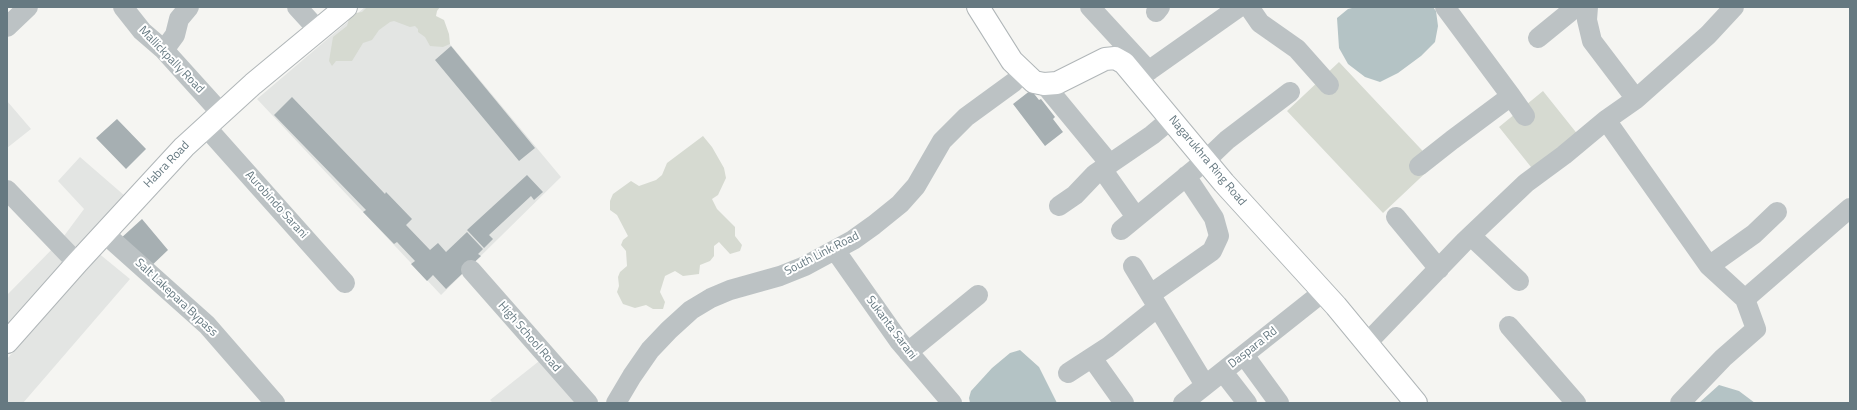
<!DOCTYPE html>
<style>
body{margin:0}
#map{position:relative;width:1857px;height:410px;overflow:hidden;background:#f5f5f2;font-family:"Titillium Web",sans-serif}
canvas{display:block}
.frame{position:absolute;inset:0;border:8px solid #667981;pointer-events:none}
</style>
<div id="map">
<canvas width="1857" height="410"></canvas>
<div class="frame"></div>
</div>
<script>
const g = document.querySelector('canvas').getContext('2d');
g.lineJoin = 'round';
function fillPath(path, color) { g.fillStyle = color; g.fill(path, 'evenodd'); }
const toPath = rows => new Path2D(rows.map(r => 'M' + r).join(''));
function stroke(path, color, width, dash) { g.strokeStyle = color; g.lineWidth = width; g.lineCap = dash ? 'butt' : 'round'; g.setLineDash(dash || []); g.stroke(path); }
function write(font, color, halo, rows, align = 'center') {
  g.font = font + ' "Titillium Web",sans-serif'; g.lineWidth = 4; g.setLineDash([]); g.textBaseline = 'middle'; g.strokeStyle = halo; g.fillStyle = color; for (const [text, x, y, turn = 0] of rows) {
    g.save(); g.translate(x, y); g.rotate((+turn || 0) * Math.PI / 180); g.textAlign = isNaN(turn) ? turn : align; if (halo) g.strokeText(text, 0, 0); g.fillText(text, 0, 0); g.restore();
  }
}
fillPath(toPath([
 [365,7,419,7,561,177,441,295,257,99],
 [7,101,31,129,7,148],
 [80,157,125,196,7,327,7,295,61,240,84,209,58,181],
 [97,252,130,279,23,403,7,403,7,359],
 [543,358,581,398,574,403,493,403,490,400]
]), '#e3e5e3');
fillPath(toPath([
 [367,7,440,7,437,11,436,16,444,20,449,34,450,44,443,47,430,46,425,37,418,32,418,29,415,26,410,27,394,21,390,22,379,30,372,40,363,43,352,61,336,61,332,66,329,61,333,37,347,26,349,19,356,13,362,12],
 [1339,62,1435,164,1383,213,1287,111],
 [1543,91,1579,136,1535,172,1499,127],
 [703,136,712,147,724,168,726,178,718,195,712,199,717,209,735,227,735,236,742,245,740,251,730,254,719,242,714,246,714,256,710,261,700,265,699,274,683,276,675,271,665,276,660,292,665,302,663,309,653,309,646,305,635,308,623,304,617,292,619,286,618,277,620,272,627,266,626,251,621,245,623,240,628,236,617,215,610,210,610,201,613,194,631,181,639,186,656,180,662,175,667,163]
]), '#d6dad1');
fillPath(toPath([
 [1356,7,1433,7,1436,11,1438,26,1435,42,1421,56,1398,73,1380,82,1365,77,1348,64,1339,48,1337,18,1348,9],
 [1020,350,1039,367,1057,403,970,403,969,398,971,391,992,368,1010,353],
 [1719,385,1739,391,1755,403,1699,403]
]), '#b4c3c5');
fillPath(toPath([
 [451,46,535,148,519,161,435,60],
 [1031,90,1039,100,1041,99,1055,117,1053,119,1063,132,1045,146,1013,104],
 [292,97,385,194,386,192,412,219,406,225,430,250,438,243,446,252,467,232,483,249,478,254,481,256,446,289,433,275,427,281,411,264,415,261,397,242,394,244,363,212,366,210,274,115],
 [117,119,146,149,126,169,96,138],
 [527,175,543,192,534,200,531,196,489,235,493,239,484,248,467,230],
 [142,219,168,250,147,270,120,239]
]), '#a6afb2');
const major = toPath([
 [978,7,1012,61,1034,82,1044,84,1057,83,1105,59,1115,58,1124,63,1224,183,1336,306,1416,403],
 [7,342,77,263,184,147,253,84,346,7]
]);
stroke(major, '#b0b6b8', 24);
stroke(toPath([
 [123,7,142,31,164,50,221,113],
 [297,7,318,30],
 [1090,7,1149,71],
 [1249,7,1260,23,1297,49,1329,85],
 [1588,7,1587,20,1592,41,1636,99],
 [1156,12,1160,7],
 [7,27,28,7],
 [1538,38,1576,7],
 [164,50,175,35,179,19,189,7],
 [1137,79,1239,7],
 [1044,84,1110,164],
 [1511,96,1525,116],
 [1606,120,1709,266,1745,299],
 [206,127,345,283],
 [1419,166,1452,140,1511,96,1445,7],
 [1102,169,1136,217],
 [7,190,77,263],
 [1059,206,1075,195,1095,174,1152,135,1171,119],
 [1396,217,1439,269],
 [1121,230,1205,161,1227,140,1290,92],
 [104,233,207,325,275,403],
 [1471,236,1519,281],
 [835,250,899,341,952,403],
 [1133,266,1205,385],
 [1709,266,1754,234,1777,212],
 [471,270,588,403],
 [1151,294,1212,251,1219,236,1214,218,1186,176],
 [1509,326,1576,403],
 [1367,343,1465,241,1526,183,1564,155,1606,120,1636,99,1708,35,1734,7],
 [908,352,978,295],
 [1244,355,1279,403],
 [1092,358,1124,403],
 [1223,372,1247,403],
 [1068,373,1108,347,1158,307],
 [616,403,632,376,650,350,669,330,691,310,711,298,730,290,780,276,805,266,853,240,874,225,900,204,916,186,942,141,966,117,1014,82],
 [1183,403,1323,292],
 [1680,403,1723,358,1756,329,1745,299,1850,208]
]), '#bcc2c4', 20);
stroke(major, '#fff', 22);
write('12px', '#667981', '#fff', [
 ["Mallickpally Road",171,60,46],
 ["Nagarukhra Ring Road",1207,161,50],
 ["Habra Road",167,165,-46],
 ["Aurobindo Sarani",276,205,48],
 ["South Link Road",822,254,-27],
 ["Salt Lakepara Bypass",176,298,43],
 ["Sukanta Sarani",891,328,53],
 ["High School Road",529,337,49],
 ["Daspara Rd",1253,348,-38]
]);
</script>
